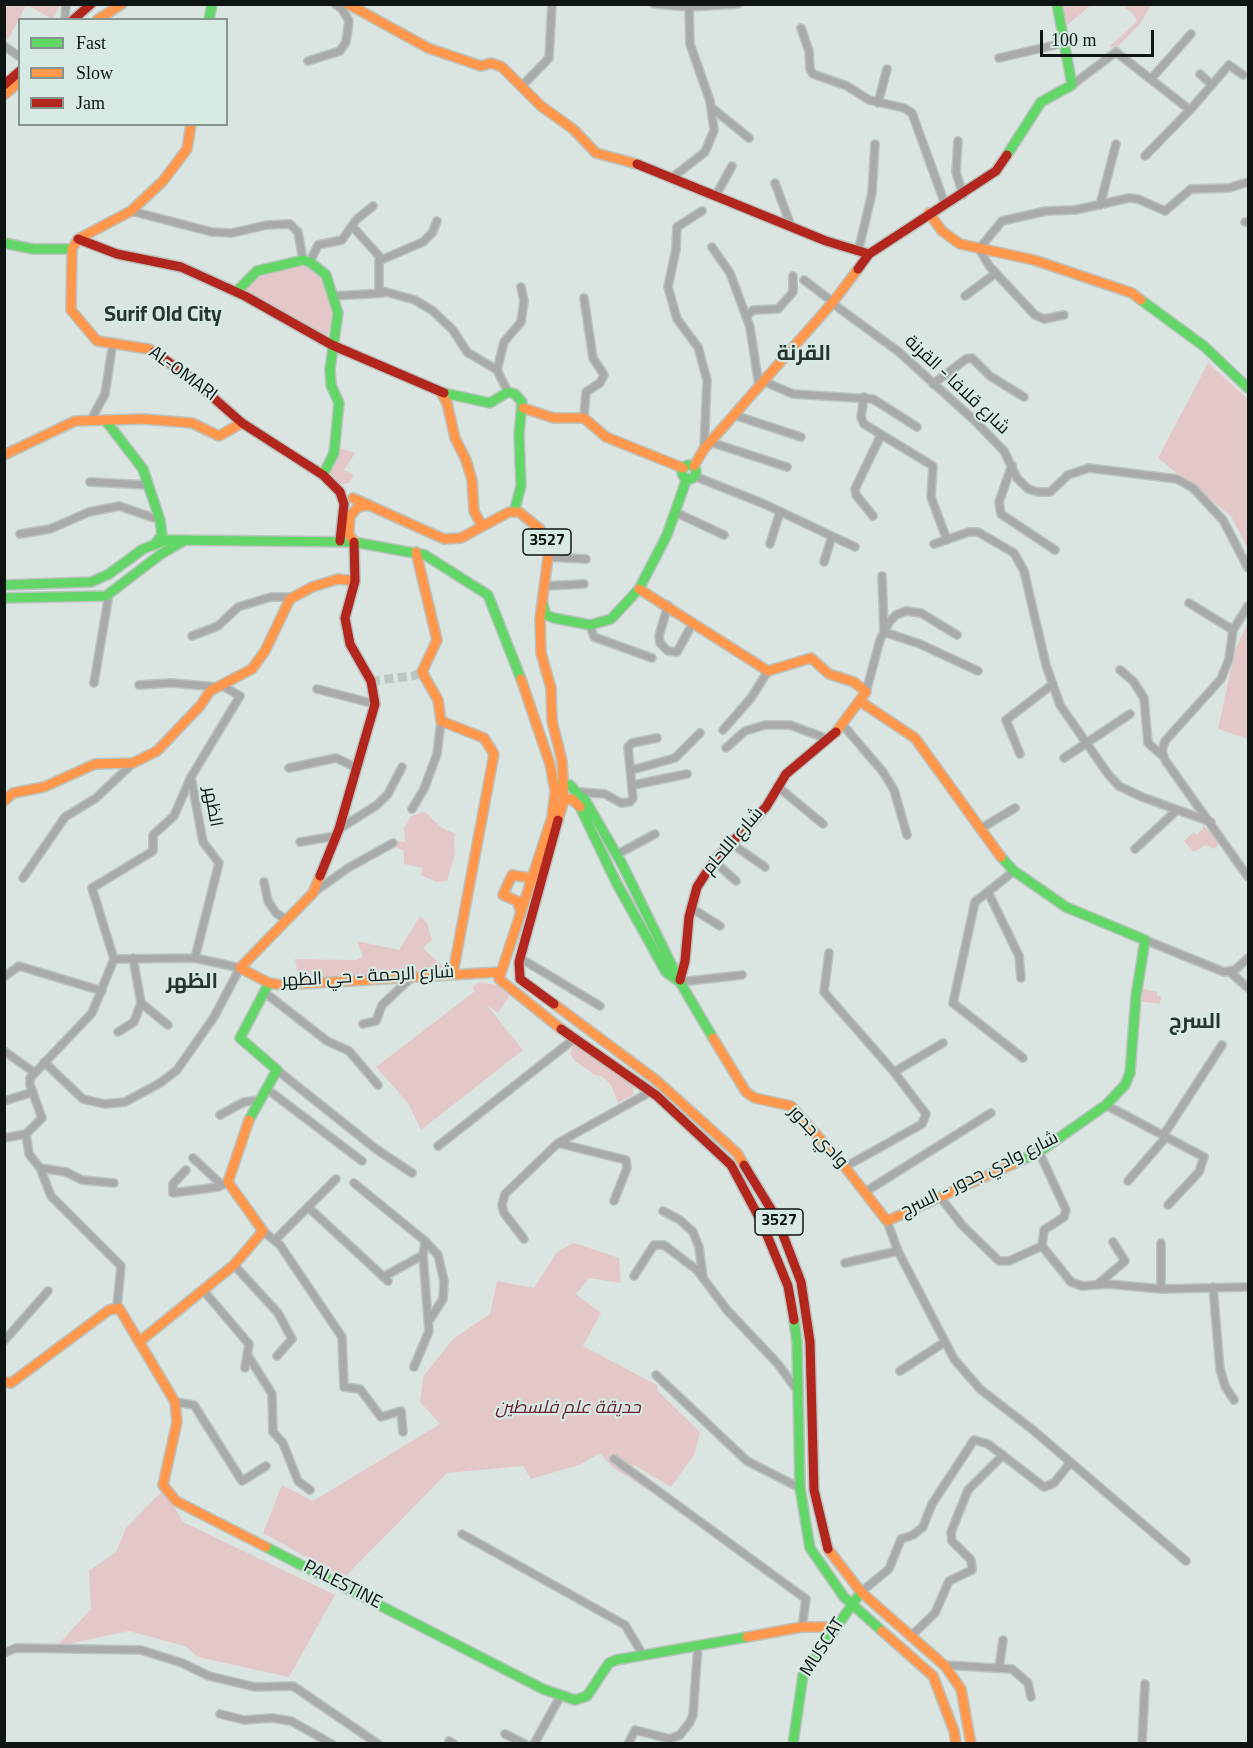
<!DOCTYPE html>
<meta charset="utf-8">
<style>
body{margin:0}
#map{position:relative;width:1253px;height:1748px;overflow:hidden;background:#dae5e1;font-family:Georgia,serif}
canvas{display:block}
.frame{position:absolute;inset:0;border:6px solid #0f1513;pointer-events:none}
.legend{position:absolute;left:18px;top:18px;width:210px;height:108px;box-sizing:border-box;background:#d6e9e2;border:2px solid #86948f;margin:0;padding:8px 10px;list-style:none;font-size:18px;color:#0f1513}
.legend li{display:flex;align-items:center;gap:12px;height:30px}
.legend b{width:30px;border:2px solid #86948f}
.scale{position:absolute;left:1040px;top:30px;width:114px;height:27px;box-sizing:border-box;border:3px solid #0f1513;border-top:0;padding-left:8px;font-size:18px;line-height:21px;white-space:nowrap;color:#0f1513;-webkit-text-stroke:4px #d6e9e2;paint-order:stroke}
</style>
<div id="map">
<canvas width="1253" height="1748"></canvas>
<div class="frame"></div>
<ul class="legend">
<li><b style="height:8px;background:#63d668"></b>Fast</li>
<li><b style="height:8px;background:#ff974d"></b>Slow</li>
<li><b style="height:8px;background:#b3261e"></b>Jam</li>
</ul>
<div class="scale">100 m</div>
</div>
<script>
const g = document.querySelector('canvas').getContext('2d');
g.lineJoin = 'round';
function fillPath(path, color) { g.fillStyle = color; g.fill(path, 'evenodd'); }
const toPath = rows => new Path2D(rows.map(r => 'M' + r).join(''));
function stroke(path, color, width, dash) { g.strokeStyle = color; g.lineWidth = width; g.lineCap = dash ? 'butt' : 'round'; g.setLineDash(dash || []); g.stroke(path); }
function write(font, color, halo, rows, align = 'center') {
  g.font = font + ' Georgia,Cairo,serif'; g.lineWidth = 4.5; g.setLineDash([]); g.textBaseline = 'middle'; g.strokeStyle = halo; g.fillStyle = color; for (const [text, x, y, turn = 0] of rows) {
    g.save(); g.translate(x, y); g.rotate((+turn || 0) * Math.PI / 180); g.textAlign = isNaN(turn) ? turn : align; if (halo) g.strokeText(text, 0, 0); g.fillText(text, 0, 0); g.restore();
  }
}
fillPath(toPath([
 [1063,4,1091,5,1065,27],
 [4,5,26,5,8,40,5,37],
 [28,5,60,5,53,20],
 [1128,5,1150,5,1150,7,1140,24,1115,49,1110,46,1137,21,1132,12,1124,8],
 [306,263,324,277,336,315,328,335,237,295,258,273],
 [1208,363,1248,399,1248,549,1231,516,1158,458],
 [336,447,355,453,344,470,354,475,349,483,340,484,330,473],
 [1248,622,1248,739,1218,729,1235,650],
 [425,812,442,828,456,834,454,838,455,855,447,881,437,882,420,875,423,868,404,864,404,851,393,846,393,840,405,842,404,828,411,816],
 [1203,825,1220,843,1214,849,1206,845,1194,852,1184,841,1194,832,1196,835,1203,829],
 [420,916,427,923,432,940,423,948,443,967,439,970,299,980,295,959,356,960,363,957,357,941,399,950],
 [479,982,502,986,510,995,498,1013,486,1004,523,1050,421,1130,408,1103,376,1067,475,991,472,988],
 [1140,988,1157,992,1157,996,1161,996,1160,1004,1137,1001],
 [574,1045,585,1047,634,1085,633,1095,618,1103,611,1085,602,1076,595,1075,574,1060,570,1053],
 [574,1243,619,1258,621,1283,589,1278,576,1294,601,1313,583,1346,657,1385,657,1390,700,1432,694,1455,671,1487,634,1465,633,1470,653,1482,648,1490,612,1467,600,1453,579,1465,531,1479,523,1466,447,1473,344,1578,263,1533,282,1485,313,1501,440,1424,420,1402,423,1377,453,1339,490,1314,497,1281,534,1288,557,1252],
 [164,1489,183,1522,335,1595,289,1677,198,1657,185,1646,129,1631,77,1642,52,1651,91,1609,89,1571,116,1552,126,1528]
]), '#e4c8c9');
stroke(toPath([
 [371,681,413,676,422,672]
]), '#bcc6c2', 9, [9, 4.5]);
const street = toPath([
 [654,4,689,7,738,4],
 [65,20,66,4],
 [801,28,809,51,810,69,813,74,847,86,869,100,904,108,912,113,945,204],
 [4,46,20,57],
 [999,58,1064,43],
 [308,61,340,51,346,42,349,21,342,9,335,4],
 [1200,74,1212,85],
 [1151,79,1191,34],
 [1072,85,1116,52,1190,110,1229,65,1243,75],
 [521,87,549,58,552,4],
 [878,103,887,69],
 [712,108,749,138],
 [958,141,956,172,963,195],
 [1145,156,1190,110],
 [673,177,705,152,714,130,710,101,690,44,689,7],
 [775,183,791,226],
 [716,195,732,166],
 [1100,205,1116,144],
 [131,211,212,232,232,233,267,225,290,224,298,232,303,260],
 [702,211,677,227,676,249,668,287,677,319,698,347,707,380,704,449],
 [1245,222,1248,222],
 [352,226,379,256,379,290,415,300,433,311,453,330,467,352,497,370,508,392],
 [712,247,730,273,750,327,759,386],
 [859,248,872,193,875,144],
 [381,260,423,242,432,233,437,221],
 [310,262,318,245,342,240,356,220,373,206],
 [804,280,833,302],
 [334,296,383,293],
 [965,296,996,273],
 [584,298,593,358,604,375,600,383,586,392,584,418],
 [832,303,899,352,975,421,1004,451,1017,478,1028,489,1038,492,1050,492,1068,475,1089,468,1177,479,1193,488,1223,520,1248,568],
 [1064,315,1044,319,1035,315,990,267,979,249,1002,221,1046,211,1075,210,1129,198,1138,199,1165,211,1191,189,1229,188,1248,182],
 [746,317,753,310,778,309,793,292,793,276],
 [497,370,504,342,521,322,524,301,521,287],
 [763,381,793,394,873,399,917,427],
 [933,384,966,359,972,358,990,376,1024,397],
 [864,397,861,417,864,424,933,466,931,497,947,540],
 [734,415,801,437],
 [91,420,105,394,113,342],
 [710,442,787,467],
 [1012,465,999,502,1001,514,1055,550],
 [694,476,762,503,855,547],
 [90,482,148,485],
 [677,513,724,535],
 [873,516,856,495,855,489,881,435],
 [20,534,50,529,89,512,119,506,160,520],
 [770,544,780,512],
 [934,544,969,532,978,532,1014,553,1024,571,1046,665,1060,705,1108,774,1119,786,1142,797,1211,822],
 [548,557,586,559],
 [824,562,832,536],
 [882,576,884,632,920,644,978,671],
 [545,586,584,584],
 [1189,603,1233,630],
 [668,605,659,636,660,643,668,651,677,652,693,623],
 [1248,606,1233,630,1229,659,1221,679,1165,741,1162,751,1165,760,1248,877],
 [590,625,594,637,652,658],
 [192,636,218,626,238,607,271,597,293,597],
 [1120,670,1133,681,1144,698,1148,743,1163,756],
 [94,683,109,594],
 [139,685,171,683,218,687],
 [317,689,375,704],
 [866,692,880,640,889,622,896,615,906,611,921,613,957,635],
 [843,725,883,772,894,790,907,835],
 [723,730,751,698,768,671],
 [726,748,745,731,765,725,790,725,825,738],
 [1020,754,1006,720,1053,684],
 [1064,758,1130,714],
 [289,768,336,758,357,768],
 [632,770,675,758,700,733],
 [633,785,687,774],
 [777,786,823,824],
 [581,792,605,794,621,803,630,802,633,798,628,747,632,743,657,738],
 [412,809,424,789,437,754,441,721],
 [339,829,377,805,388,794,402,767],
 [980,829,1015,808],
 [300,842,336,836],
 [731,843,765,867],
 [1135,849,1176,811],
 [616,855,655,834],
 [714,861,736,881],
 [1014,871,975,902,953,1003,1023,1058],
 [23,878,65,817,96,798,133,763],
 [264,882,268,901,276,913,287,920],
 [988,892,1019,956,1021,978],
 [313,893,348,868,393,843],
 [691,908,720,926],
 [1145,940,1224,972,1235,970,1248,958],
 [829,953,824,992,894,1072,926,1114,922,1124,845,1167],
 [520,958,600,1006],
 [114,959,195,958],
 [1230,972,1248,988],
 [4,977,19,966,102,991],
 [680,982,742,975],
 [264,992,327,1041,349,1051,378,1085],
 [141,1003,168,1025],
 [363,1024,376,1021,382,1005,411,978],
 [118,1032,134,1022,141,1003,133,958],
 [4,1051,35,1073],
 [44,1062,83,1099,104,1104,125,1102,160,1083,177,1070,214,1017,240,968,195,958,219,863,203,842,191,777],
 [277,1070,376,1149,412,1173],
 [894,1072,943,1043],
 [267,1089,362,1161],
 [4,1101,33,1092],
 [1106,1105,1204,1157,1199,1172,1168,1205],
 [220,1115,244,1102,260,1100],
 [26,1134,29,1154,40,1168,51,1196,121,1266,117,1307],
 [1163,1136,1222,1045],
 [4,1138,26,1134,42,1118,30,1085,30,1078,92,1013,114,959,92,888,153,851,153,835,174,816,191,777,240,696,221,685],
 [558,1143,626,1160,627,1168,614,1201],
 [438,1146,574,1039],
 [1039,1152,1066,1210,1064,1217,1044,1230,1042,1246,1071,1282,1082,1286,1108,1284,1161,1289,1248,1287],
 [193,1158,222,1185],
 [40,1168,66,1172,82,1180,114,1183],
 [186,1170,173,1184,173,1193,218,1187,228,1182],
 [1128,1181,1166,1137],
 [354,1183,425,1241,423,1255,383,1277],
 [865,1192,991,1113],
 [941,1198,962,1225,999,1261,1009,1261,1042,1246],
 [308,1207,388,1281],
 [663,1211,680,1220,693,1232,699,1247,703,1277],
 [887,1221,898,1251,954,1359,980,1389,1033,1430,1186,1561],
 [263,1231,280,1245,342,1337,344,1387,360,1389,381,1417,401,1411,403,1432],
 [524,1239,504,1213,502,1205,505,1194,558,1143,650,1092],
 [275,1240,336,1179],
 [425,1241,438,1255,444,1281,443,1299,429,1321],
 [1161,1243,1161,1289],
 [845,1263,898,1251],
 [234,1265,278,1313,292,1339,277,1356],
 [634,1276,654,1245,664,1245,697,1270,727,1310,778,1364,799,1393],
 [1097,1285,1125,1261,1113,1242],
 [1213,1287,1220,1369,1225,1386,1234,1400],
 [203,1290,249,1344,245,1368],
 [4,1341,48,1291],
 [247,1354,272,1394,273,1432,283,1443,298,1481,310,1490],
 [414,1367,429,1331,423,1255],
 [900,1371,945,1342],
 [656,1375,747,1461,800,1488],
 [175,1402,194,1405,242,1481,266,1466],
 [614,1459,806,1599,802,1627],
 [462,1534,625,1625,643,1655],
 [861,1592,889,1569,901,1539,913,1535,923,1527,932,1504,974,1440,988,1444,1044,1487,1054,1483,1070,1463],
 [910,1637,935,1613,949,1581,972,1570,971,1560,952,1541,951,1532,968,1490,1003,1455],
 [4,1653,16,1648,141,1650,182,1663,209,1676,255,1687,293,1686,378,1744],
 [944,1665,1012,1669,1028,1683,1031,1697],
 [999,1668,1003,1640],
 [220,1714,244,1720,272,1718,291,1721,332,1744],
 [505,1734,525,1744],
 [449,1741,454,1744],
 [534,1744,561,1695],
 [628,1744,635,1730,670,1739,680,1735,690,1722,693,1715,698,1645],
 [1142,1744,1145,1684]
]);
const fast = toPath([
 [209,20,212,4],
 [1007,155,1041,102,1072,85,1057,4],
 [4,243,33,249,72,249],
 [236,292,257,271,303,260,310,262,326,275,338,313,330,369,331,385,339,403,334,453,323,475],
 [1141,300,1205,347,1248,388],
 [444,393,490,403,508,392,515,394,522,402,519,435,521,486,514,512],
 [106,421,143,469,160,520,162,535,155,544],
 '682 472a7 7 0 1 1 14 0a7 7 0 1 1-14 0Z',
 [4,585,91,582,109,574,143,549,167,540,354,542,425,555,488,595,521,679],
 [4,598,106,596,161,554,185,540],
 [543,604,546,615,554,618,590,625,611,619,639,589,667,535,687,478],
 [559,784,570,785,588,805],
 [584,798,622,864,680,982,713,1038],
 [580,807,616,882,666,972,680,982],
 [1001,857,1014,871,1066,907,1145,940,1136,996,1130,1073,1125,1085,1106,1105,1039,1152,1013,1164],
 [249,1120,277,1070,240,1038,269,983],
 [794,1320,797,1342,800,1488,810,1548,844,1597,882,1631],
 [266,1547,543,1689,575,1700,587,1696,609,1663,616,1660,747,1637],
 [793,1744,803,1675,861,1592]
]);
const slow = toPath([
 [348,4,428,48,481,66,491,63,502,67,541,106,573,129,596,153,637,164],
 [97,20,122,4],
 [4,95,20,81],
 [929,213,942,231,960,244,1034,260,1132,293,1141,300],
 [154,352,149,349,97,341,71,310,72,249,78,239,131,211,163,181,187,149,191,124],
 [441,392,447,403,455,438,466,460,472,480,474,511,482,526],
 [523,408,554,418,584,418,606,437,683,468],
 [4,455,75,421,143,419,192,423,219,436,242,423],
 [694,466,704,449,833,302,858,269],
 [353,498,444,539,461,538,509,512,519,512,540,529,547,542,548,557,540,619,541,653,551,688,552,721,562,761,564,800,558,820],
 [354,542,349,534,350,516,358,507,369,505],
 [416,552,437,640,422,672,438,700,441,721,484,738,494,754,453,973],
 [639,589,768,671,811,658,829,674,854,682,866,692,836,732],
 [521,679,550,764,555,791,552,817,499,979,561,1029],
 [861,702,915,738,1001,857],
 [564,800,572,799,580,807],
 [4,801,13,793,44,787,95,764,133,763,157,751,200,706,210,691,252,669,265,651,290,599,312,587,338,579,355,581],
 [320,876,313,893,240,968,269,983,282,985,500,972],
 [521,912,517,901,503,895,512,875,530,878],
 [554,1004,656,1080,737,1153,744,1165],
 [713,1038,746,1092,755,1098,791,1106,845,1167,887,1221,1013,1164],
 [139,1342,234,1265,263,1231,228,1182,249,1120],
 [4,1382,11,1383,109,1310,119,1308,175,1402,177,1422,163,1485,176,1501,266,1547],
 [828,1549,861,1592,945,1666,961,1689,971,1744],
 [882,1631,933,1676,954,1731,956,1744],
 [747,1637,802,1627,835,1627]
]);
const jam = toPath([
 [73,20,91,4],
 [4,85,20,71],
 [637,164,826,241,869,254],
 [78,239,117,254,181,267,245,296,332,345,444,393],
 [858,269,869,254,996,171,1007,155],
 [154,352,191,378,242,423,323,475,340,492],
 [340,492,344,504,340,541],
 [320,876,339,829,375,704,371,681,350,644,345,618,355,581,354,542],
 [680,980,685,961,689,917,697,887,714,861,766,807,786,774,836,732],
 [554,1004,520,979,519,962,558,820],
 [561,1029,657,1096,731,1165,762,1223,788,1286,794,1320],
 [744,1165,777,1219,801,1282,810,1342,814,1490,828,1549]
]);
stroke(street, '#bac3bf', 10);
stroke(fast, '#bac3bf', 12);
stroke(slow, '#bac3bf', 12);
stroke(jam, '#bac3bf', 12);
stroke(street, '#a9aaaa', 7);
stroke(fast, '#63d668', 9);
stroke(slow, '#ff974d', 9);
stroke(jam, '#b3261e', 9);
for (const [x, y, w] of [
 [547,542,48],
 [779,1222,48]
]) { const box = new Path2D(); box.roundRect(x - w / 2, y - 13, w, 26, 4.5); g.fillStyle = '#d6e9e2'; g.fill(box); stroke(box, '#0f1513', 1.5); }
write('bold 16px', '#0f1513', null, [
 ["3527",547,542],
 ["3527",779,1222]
]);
write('18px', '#0f1513', '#d6e9e2', [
 ["AL-OMARI",182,375,36],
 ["شارع قلافا - القرنة",956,386,43],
 ["الظهر",211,807,80],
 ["شارع اللحام",734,842,-49],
 ["شارع الرحمة - حي الظهر",368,978,-3],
 ["وادي جدور",817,1138,47],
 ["شارع وادي جدور - السرج",980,1176,-26],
 ["PALESTINE",342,1586,27],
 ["MUSCAT",824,1648,-57]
]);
write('italic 18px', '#6d2230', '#d6e9e2', [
 ["حديقة علم فلسطين",568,1409]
]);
write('bold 21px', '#263530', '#d6e9e2', [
 ["Surif Old City",163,317],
 ["القرنة",804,356],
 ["الظهر",192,984],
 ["السرج",1195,1024]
]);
</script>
